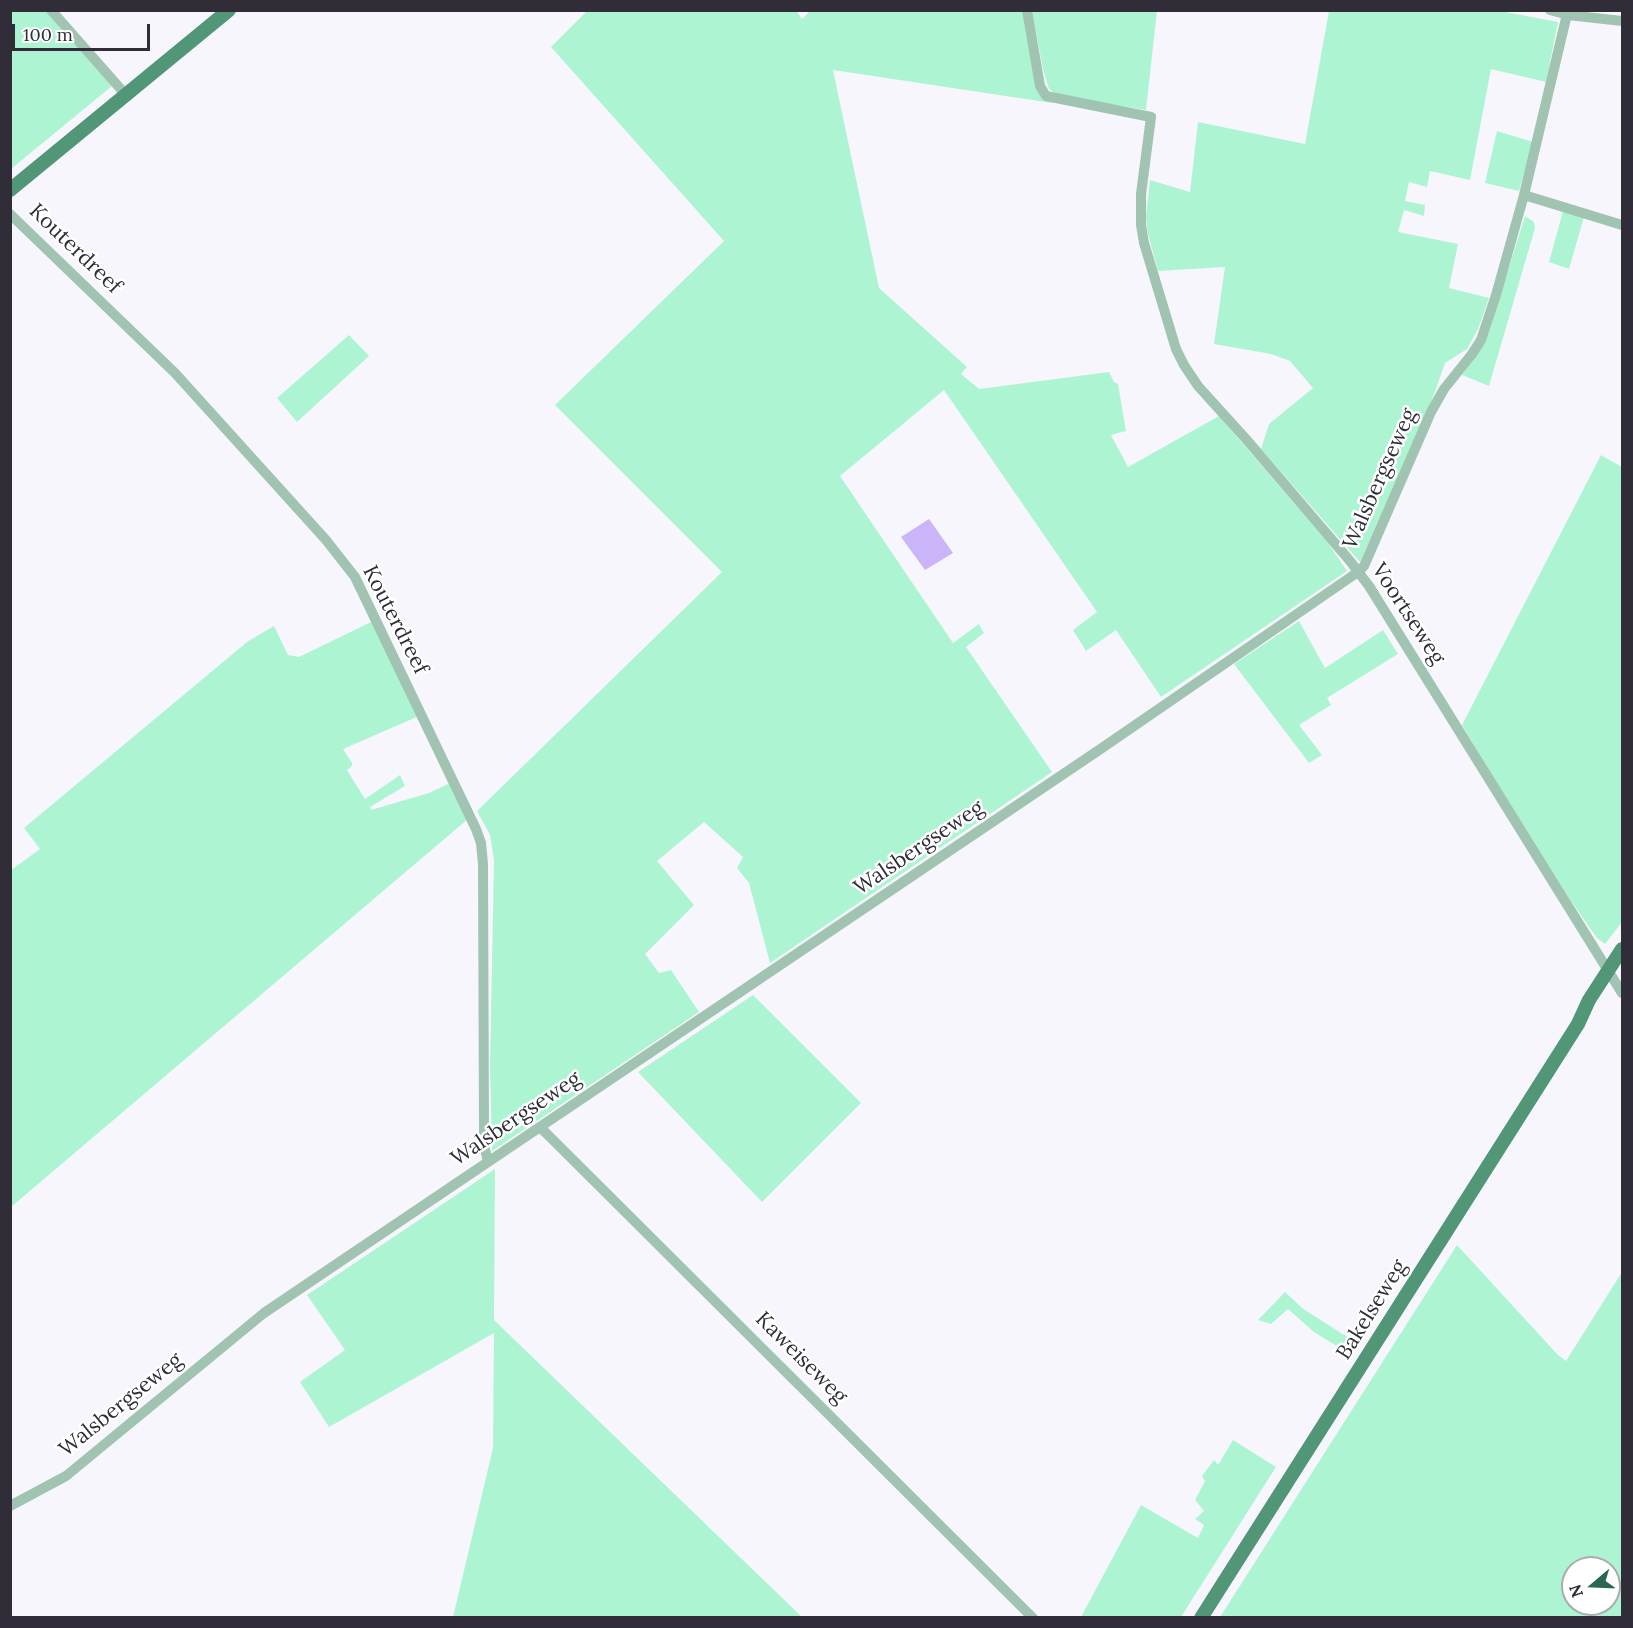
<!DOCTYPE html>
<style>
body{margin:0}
#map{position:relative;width:1633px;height:1628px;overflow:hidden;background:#f8f6fd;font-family:Lora,serif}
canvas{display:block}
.frame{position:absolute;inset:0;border:12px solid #302d39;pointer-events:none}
.north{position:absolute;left:1561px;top:1556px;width:60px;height:60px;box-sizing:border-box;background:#fff;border:2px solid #acabb0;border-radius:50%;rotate:251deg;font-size:16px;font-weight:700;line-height:24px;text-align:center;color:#302d39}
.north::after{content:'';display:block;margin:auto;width:21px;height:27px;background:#2d664e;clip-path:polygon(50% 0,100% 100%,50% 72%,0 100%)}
.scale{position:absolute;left:12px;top:24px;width:138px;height:27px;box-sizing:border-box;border:3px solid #302d39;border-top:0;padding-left:8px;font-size:18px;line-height:21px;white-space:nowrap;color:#302d39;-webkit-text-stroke:4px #fff;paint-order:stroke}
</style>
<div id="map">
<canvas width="1633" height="1628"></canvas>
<div class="frame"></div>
<div class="north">N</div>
<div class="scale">100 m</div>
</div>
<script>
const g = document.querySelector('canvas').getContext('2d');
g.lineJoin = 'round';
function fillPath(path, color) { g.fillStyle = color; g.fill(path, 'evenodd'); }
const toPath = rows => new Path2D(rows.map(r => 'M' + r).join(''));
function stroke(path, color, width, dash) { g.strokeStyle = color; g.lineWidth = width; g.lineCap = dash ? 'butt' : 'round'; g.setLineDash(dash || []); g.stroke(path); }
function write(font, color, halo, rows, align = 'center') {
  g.font = font + ' Lora,serif'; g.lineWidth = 5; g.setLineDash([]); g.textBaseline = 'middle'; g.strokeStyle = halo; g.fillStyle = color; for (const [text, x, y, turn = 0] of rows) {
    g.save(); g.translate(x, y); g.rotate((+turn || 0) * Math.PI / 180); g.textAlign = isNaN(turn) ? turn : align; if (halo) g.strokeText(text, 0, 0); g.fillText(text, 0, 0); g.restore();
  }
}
fillPath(toPath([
 [796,10,802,19,811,10,1023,11,1045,98,1052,103,833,70,879,288,967,367,961,374,979,389,1109,372,1114,382,1118,384,1126,431,1111,435,1128,467,1219,416,1328,543,1347,571,1161,697,1116,630,1086,651,1073,630,1097,612,944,390,840,476,953,643,979,624,984,633,966,647,1052,772,770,963,749,883,737,868,743,857,704,822,657,861,694,905,645,954,659,973,671,970,699,1012,492,1151,490,1066,494,860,490,835,477,811,722,572,555,405,724,241,551,47,587,11],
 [11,11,48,11,112,86,11,169],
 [1032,11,1157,11,1146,110,1057,95,1049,89,1043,69],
 [1329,11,1500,11,1558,22,1546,82,1491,69,1470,180,1430,171,1427,187,1409,182,1405,201,1425,205,1424,216,1404,210,1398,232,1458,244,1449,288,1489,298,1478,329,1467,349,1445,363,1433,397,1360,562,1261,449,1269,424,1313,388,1290,361,1271,354,1214,344,1225,267,1158,271,1147,230,1146,216,1150,180,1190,192,1198,122,1305,144],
 [1497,131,1533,142,1519,191,1485,183],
 [1563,211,1584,217,1569,269,1549,262],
 [1525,216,1534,222,1535,228,1489,386,1462,375,1482,346,1489,332],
 [349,335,369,356,297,422,277,398],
 [1601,455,1622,467,1622,922,1605,944,1597,938,1571,901,1495,780,1462,725],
 [373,621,419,716,343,749,352,763,352,766,347,770,365,799,400,775,405,786,370,807,371,810,429,793,450,783,468,819,11,1207,11,870,40,849,24,828,247,642,274,626,288,655,299,657],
 [1299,621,1325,668,1383,630,1398,654,1327,698,1331,705,1299,725,1322,755,1309,763,1234,664],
 [753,995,861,1103,762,1202,638,1072],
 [495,1169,494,1320,802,1617,453,1617,493,1448,494,1333,329,1427,300,1382,345,1350,307,1295],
 [1457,1245,1557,1354,1566,1361,1622,1272,1622,1617,1220,1617],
 [1573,1568,1609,1568,1609,1604,1573,1604],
 [1285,1292,1302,1308,1355,1342,1348,1353,1314,1332,1288,1309,1271,1324,1258,1320],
 [1233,1440,1276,1467,1181,1617,1081,1617,1141,1505,1198,1538,1204,1525,1195,1519,1204,1511,1195,1500,1205,1481,1202,1476,1214,1460,1218,1465]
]), '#adf5d2');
fillPath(toPath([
 [929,519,953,553,925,570,901,537]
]), '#cbb5fa');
stroke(toPath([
 [51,10,126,95],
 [1027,10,1040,86,1046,96,1151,117,1141,194,1141,225,1144,243,1176,349,1184,365,1198,386,1246,439,1350,561,1369,586,1622,993],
 [1550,10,1568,15,1622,21],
 [1524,195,1622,225],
 [10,214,175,373,326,540,355,577,476,829,481,843,483,864,484,1133,485,1149,488,1162],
 [540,1127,1033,1618],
 [10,1506,66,1476,264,1313,1102,748,1358,572,1364,566,1431,412,1444,389,1472,354,1481,340,1496,295,1524,195,1568,10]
]), '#a1c3b2', 10);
stroke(toPath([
 [10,190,229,10],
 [1201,1618,1578,1024,1589,1000,1622,949]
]), '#529678', 14);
write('21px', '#302d39', '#fff', [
 ["Kouterdreef",75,249,44],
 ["Walsbergseweg",1380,479,-66],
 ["Voortseweg",1408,614,57],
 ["Kouterdreef",395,620,63],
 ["Walsbergseweg",919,848,-34],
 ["Walsbergseweg",516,1119,-34],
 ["Bakelseweg",1372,1310,-58],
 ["Kaweiseweg",801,1358,45],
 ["Walsbergseweg",121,1405,-39]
]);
</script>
